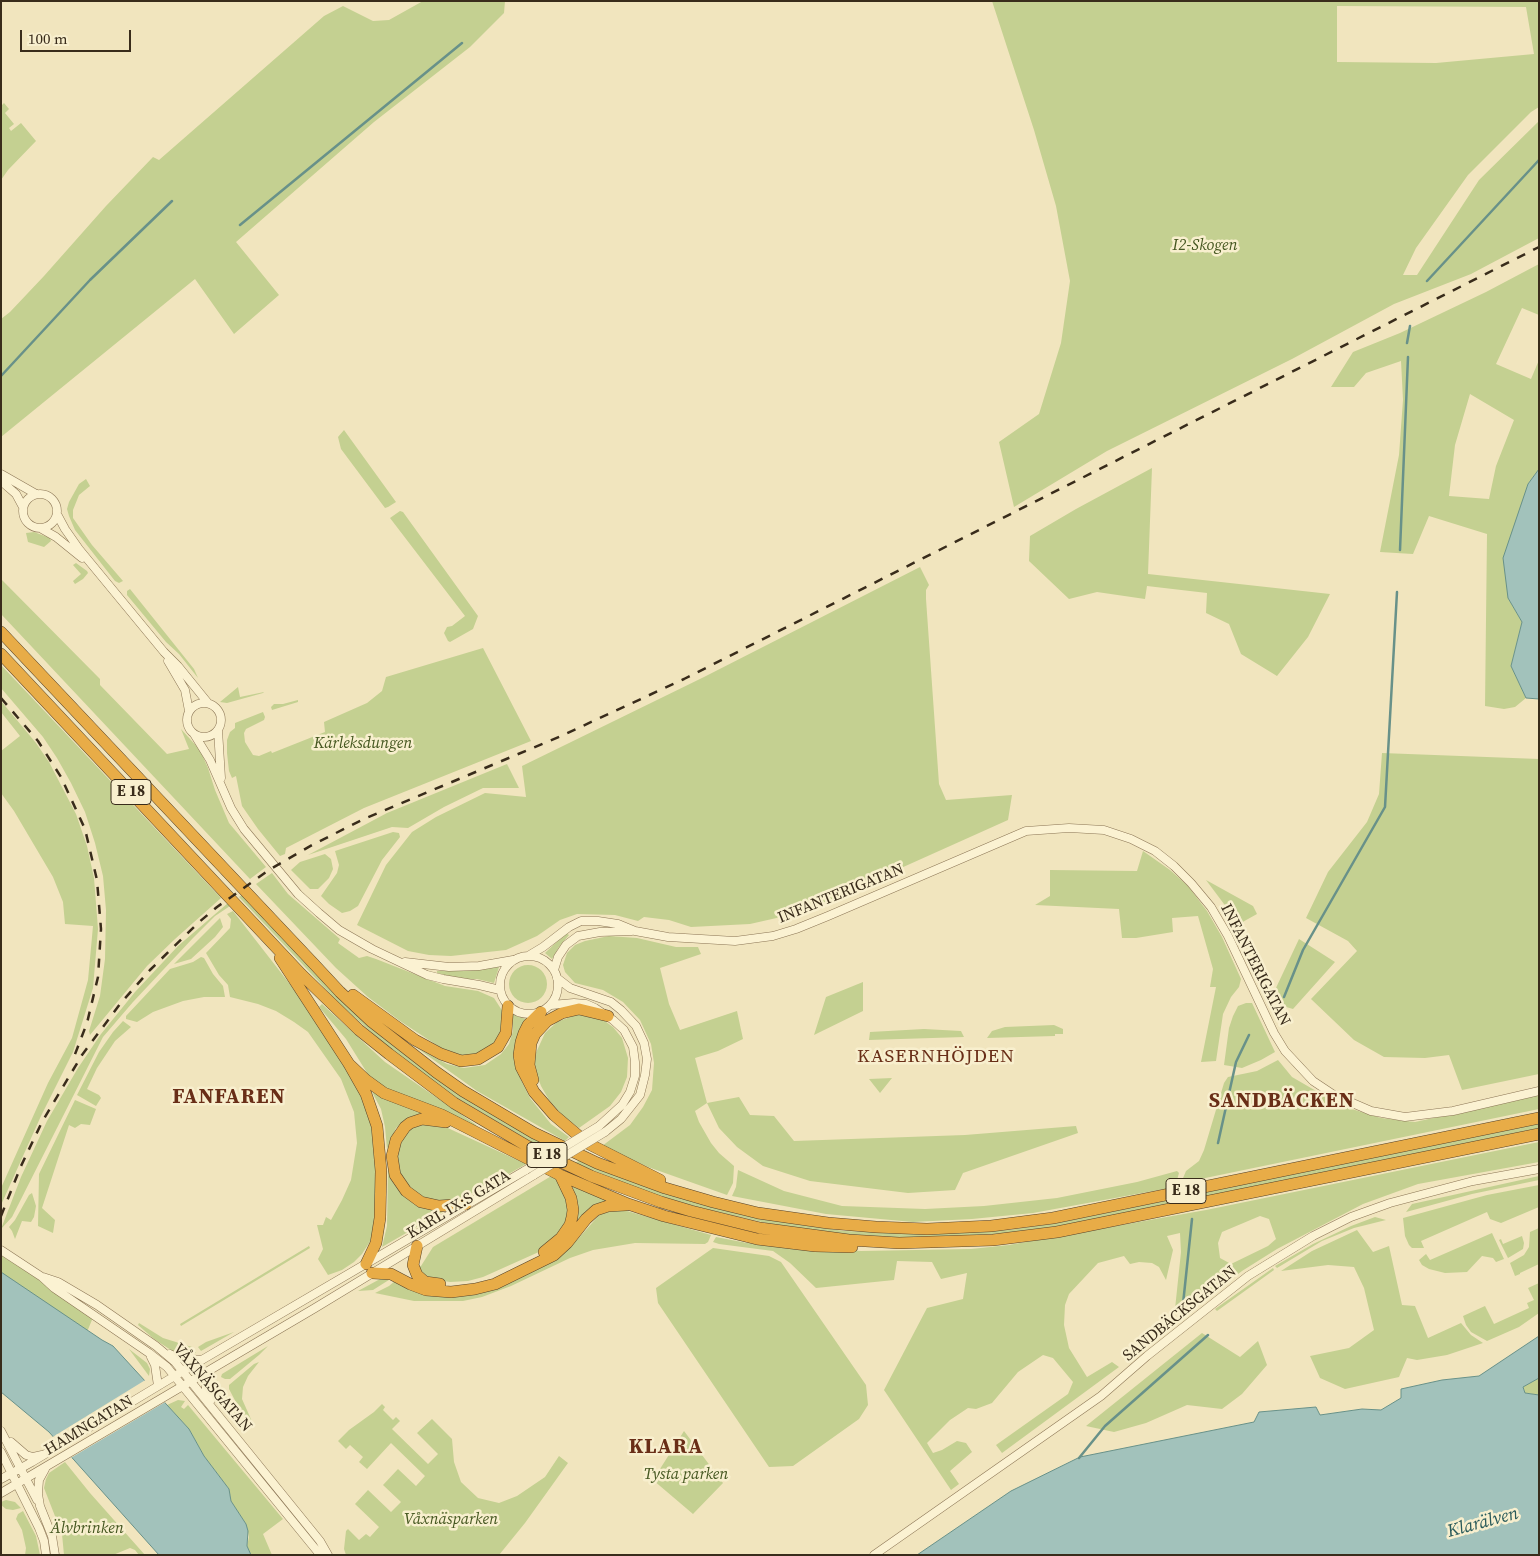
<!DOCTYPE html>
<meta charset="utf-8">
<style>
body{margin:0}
#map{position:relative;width:1540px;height:1556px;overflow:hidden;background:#f1e5be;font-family:"Source Serif 4",serif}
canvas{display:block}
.frame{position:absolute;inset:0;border:2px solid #392c1b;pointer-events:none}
.scale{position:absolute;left:20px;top:30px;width:111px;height:22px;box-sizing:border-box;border:2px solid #392c1b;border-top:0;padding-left:6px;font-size:15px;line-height:18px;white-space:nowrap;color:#392c1b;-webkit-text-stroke:4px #f8efce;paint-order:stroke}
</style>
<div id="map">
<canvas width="1540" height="1556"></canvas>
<div class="frame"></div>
<div class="scale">100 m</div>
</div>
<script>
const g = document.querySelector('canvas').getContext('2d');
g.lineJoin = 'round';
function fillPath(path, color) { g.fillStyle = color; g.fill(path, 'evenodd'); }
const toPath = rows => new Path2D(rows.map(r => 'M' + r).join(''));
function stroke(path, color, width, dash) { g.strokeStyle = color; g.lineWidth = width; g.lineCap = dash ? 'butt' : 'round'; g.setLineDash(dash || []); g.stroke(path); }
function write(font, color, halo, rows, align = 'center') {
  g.font = font + ' "Source Serif 4",serif'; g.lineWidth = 5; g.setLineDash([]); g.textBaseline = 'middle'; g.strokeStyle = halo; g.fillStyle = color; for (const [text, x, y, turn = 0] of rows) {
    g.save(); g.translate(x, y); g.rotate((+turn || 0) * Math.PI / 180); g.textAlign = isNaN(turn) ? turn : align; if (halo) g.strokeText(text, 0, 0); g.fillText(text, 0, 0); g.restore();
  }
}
fillPath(toPath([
 [423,1,505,1,504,13,470,47,374,122,236,242,279,295,234,334,195,279,1,437,1,319,10,312,44,276,106,206,153,157,159,160,324,16,343,6,373,21,389,20],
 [992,1,1539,1,1539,107,1531,112,1468,175,1416,248,1403,275,1417,275,1479,180,1539,121,1539,238,1471,274,1394,304,1292,359,1107,451,1014,507,999,442,1039,414,1061,343,1070,281,1056,206,1034,130],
 [1337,6,1526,7,1534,54,1436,63,1337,62],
 [4,103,9,109,5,113,14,124,9,128,11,131,21,123,36,141,8,170,1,180,1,106],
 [1539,264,1539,315,1522,308,1496,364,1531,379,1539,360,1539,469,1528,484,1508,598,1522,622,1511,666,1526,698,1515,707,1504,709,1485,706,1487,534,1429,516,1413,554,1380,552,1399,455,1403,400,1401,361,1366,373,1354,387,1331,387,1353,352,1400,333,1486,292],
 [1470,394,1514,420,1496,466,1489,499,1449,496,1455,445],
 [344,430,396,502,388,507,385,508,341,449,338,437],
 [1152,468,1148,574,1330,594,1308,637,1277,676,1241,654,1229,624,1206,613,1207,593,1147,586,1145,599,1097,592,1069,599,1029,561,1030,536,1076,509],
 [86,479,90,486,79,495,73,510,73,518,92,545,123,581,119,583,115,581,75,530,69,516,67,509,69,502,79,484],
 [400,511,403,512,478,616,473,629,450,642,448,641,444,633,447,627,452,626,465,616,390,518],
 [34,532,50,538,51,541,44,547,28,542,26,533],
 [76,563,87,571,88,573,83,579,75,584,73,581,81,574,73,565],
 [920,567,929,585,926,590,926,599,939,784,946,800,1012,795,1008,820,803,912,750,924,691,927,669,920,644,917,638,921,615,915,577,914,560,920,537,936,506,950,451,956,429,955,408,951,357,925,386,865,412,832,436,817,485,793,526,797,522,766,704,677],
 [1,579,100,679,100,685,167,754,189,749,181,729,200,750,208,768,215,790,229,823,266,867,250,879,1,614],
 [130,589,194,669,198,678,179,654,166,642,127,595,127,591],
 [483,648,531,741,364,808,286,848,285,854,280,856,258,829,242,806,236,776,232,778,229,771,227,753,227,740,230,732,235,728,235,723,263,712,265,717,264,720,246,729,244,733,245,742,253,755,259,756,271,751,272,753,325,732,324,722,367,703,382,691,386,677],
 [1,665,221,898,175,939,147,966,90,1035,89,1031,100,996,105,959,106,910,103,876,95,843,85,812,71,783,57,758,43,737,1,688],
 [238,687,240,697,264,692,263,693,227,703,220,702],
 [298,700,298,702,272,710,271,707,274,704,283,704],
 [1,701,36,743,49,762,76,814,87,846,94,878,98,929,93,988,73,1052,41,1116,1,1205,1,1188,48,1083,72,1038,88,980,93,926,65,924,63,902,53,877,14,811,1,793,1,751,20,736,1,712],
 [1382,753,1539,759,1539,1074,1462,1090,1449,1055,1425,1058,1384,1057,1354,1040,1311,999,1357,951,1348,941,1306,918,1328,872,1367,822,1379,794],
 [507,764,519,788,483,788,444,807,408,828,392,827,308,855,387,813],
 [393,832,399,833,400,837,382,860,358,906,350,911,342,913,329,904,321,896,337,873,339,865,335,851],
 [1143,851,1170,870,1188,886,1207,911,1222,937,1241,979,1239,987,1231,997,1223,1014,1216,1061,1201,1062,1216,987,1210,987,1213,969,1198,916,1172,918,1173,932,1136,938,1122,938,1119,909,1035,905,1050,896,1050,870,1137,871],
 [325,854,331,859,333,869,329,878,318,889,310,889,291,870,300,862],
 [272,873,288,894,340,939,338,943,359,958,367,956,376,959,445,986,478,991,494,998,503,1012,502,1031,494,1046,479,1054,463,1056,441,1048,400,1021,368,997,336,968,256,884],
 [1206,880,1253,906,1257,914,1239,924],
 [242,895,362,1018,395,1047,455,1091,553,1147,547,1151,447,1092,389,1048,341,1005,320,983,239,897],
 [228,903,230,906,215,916,193,938,133,1002,103,1037,12,1217,1,1229,21,1177,47,1121,78,1068,101,1034,135,992,178,946],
 [233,911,324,1028,353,1075,371,1122,375,1153,376,1186,376,1218,371,1240,362,1254,354,1262,342,1270,328,1275,318,1259,323,1249,317,1225,323,1225,326,1217,331,1220,342,1200,351,1180,357,1143,354,1112,341,1079,308,1032,294,1022,276,1011,258,1004,230,997,228,985,219,975,206,953,230,928,231,919,227,914],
 [220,918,223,927,215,937,191,959,174,964],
 [566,933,569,935,559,947,552,959,545,953],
 [609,936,637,938,676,947,698,947,701,954,660,968,669,1004,680,1030,737,1011,743,1039,718,1051,695,1058,707,1103,739,1097,750,1115,774,1116,794,1141,965,1135,1076,1126,1078,1133,963,1173,955,1190,908,1193,810,1181,763,1166,737,1147,719,1128,707,1103,695,1111,699,1122,711,1143,719,1153,734,1166,733,1183,727,1195,648,1167,602,1146,630,1125,643,1107,652,1090,654,1063,651,1044,640,1020,623,1002,603,990,575,983,565,972,563,965,567,953,575,945,585,941],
 [1299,939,1335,962,1293,1009,1283,1006,1275,990],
 [201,957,204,958,213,974,223,986,225,997,204,997,183,1001,153,1012,137,1022,126,1019,126,1016,170,969,193,962],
 '509 984a19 19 0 1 1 38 0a19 19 0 1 1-38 0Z',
 [499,967,494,983,477,979,460,979,437,973,437,971,463,971],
 [863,982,863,1011,814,1035,826,997],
 [1246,1003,1252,1003,1275,1052,1261,1060,1242,1068,1224,1065,1229,1028,1233,1016,1238,1006],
 [322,1004,385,1062,475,1124,485,1135,395,1094,369,1076,346,1039,319,1007],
 [513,1014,528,1020,515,1057,521,1080,530,1098,551,1124,569,1137,565,1141,477,1091,417,1048,447,1064,464,1068,485,1065,501,1054,509,1044,513,1031],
 [578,1014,602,1019,613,1027,622,1038,628,1058,627,1077,621,1092,610,1106,579,1128,562,1115,549,1100,541,1086,535,1070,535,1055,545,1033,557,1022],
 [123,1021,131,1027,115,1041,97,1068,88,1087,87,1089,99,1095,101,1098,96,1106,77,1095,99,1052,113,1032],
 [1054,1025,1063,1029,1063,1034,1055,1034,1055,1036,987,1038,992,1031,1005,1027],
 [924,1029,961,1031,964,1037,869,1040,870,1032],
 [1278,1060,1292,1077,1342,1106,1381,1118,1415,1122,1539,1095,1539,1109,1181,1183,1186,1171,1199,1161,1204,1150,1224,1083,1228,1077,1257,1071],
 [892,1078,880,1093,869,1079],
 [372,1092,390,1100,431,1114,408,1118,396,1128,387,1149,385,1127,381,1109],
 [75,1100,96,1109,90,1125,81,1124,75,1128,69,1125,42,1208,55,1220,53,1233,38,1226,39,1174],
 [424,1123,439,1124,526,1164,486,1187,461,1198,447,1202,424,1199,413,1192,400,1175,396,1155,405,1131],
 [1539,1123,1539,1128,1249,1190,1045,1230,928,1239,842,1236,792,1229,697,1207,647,1192,575,1163,580,1160,700,1203,790,1223,844,1231,929,1234,1009,1230,1057,1223],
 [1539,1142,1539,1162,1418,1184,1363,1204,1277,1249,1242,1271,1183,1316,1175,1309,1181,1252,1180,1233,1167,1236,1173,1250,1166,1280,1159,1267,1152,1263,1139,1262,1130,1264,1124,1256,1098,1263,1069,1294,1065,1305,1064,1325,1069,1348,1087,1377,1112,1362,1119,1367,1002,1453,996,1445,1068,1394,1073,1382,1053,1358,1043,1355,1018,1372,992,1403,976,1409,968,1408,950,1420,927,1443,933,1453,942,1450,957,1441,966,1443,972,1452,950,1471,959,1484,951,1490,884,1390,927,1308,963,1299,967,1273,941,1279,932,1262,897,1261,894,1280,816,1288,790,1263,773,1251,719,1244,713,1242,716,1237,747,1243,861,1251,971,1249,1009,1245,1206,1210],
 [1260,1216,1269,1219,1276,1239,1268,1246,1231,1264,1220,1258,1218,1243,1222,1232],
 [388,1169,393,1181,446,1210,382,1247,387,1226],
 [738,1170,784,1191,842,1206,925,1209,984,1206,1057,1198,1137,1182,1177,1171,1179,1173,1175,1187,1033,1213,972,1219,913,1222,826,1214,732,1196,736,1187],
 [553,1175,564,1188,570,1211,567,1221,560,1233,541,1251,483,1277,468,1281,450,1282,426,1278,418,1267,421,1266,433,1247],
 [1539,1176,1539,1180,1472,1194,1406,1212,1412,1204],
 [571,1184,608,1200,574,1227,576,1196],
 [1539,1185,1539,1207,1501,1223,1490,1219,1487,1212,1421,1241,1424,1248,1412,1248,1409,1245,1405,1236,1403,1218,1487,1195],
 [32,1193,36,1206,34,1217,31,1222,22,1221,15,1239,12,1231,9,1227,15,1220,29,1195],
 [617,1210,627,1211,711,1235,708,1242,705,1244,635,1243,593,1250,570,1258,511,1286,482,1297,463,1301,414,1301,375,1293,389,1286,396,1280,464,1294,577,1240,600,1214],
 [1375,1217,1386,1220,1354,1228,1322,1241,1277,1268,1275,1266,1313,1244,1351,1226],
 [1539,1228,1539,1264,1520,1273,1520,1274,1515,1276,1510,1263,1524,1255,1529,1247,1530,1232],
 [1357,1230,1373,1252,1389,1246,1402,1305,1415,1306,1428,1338,1461,1323,1471,1335,1483,1343,1447,1355,1417,1360,1407,1358,1399,1377,1345,1389,1320,1378,1310,1356,1349,1348,1374,1330,1364,1288,1354,1267,1328,1265,1281,1271,1312,1251],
 [1492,1233,1504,1259,1496,1262,1493,1258,1482,1256,1467,1272,1445,1273,1429,1269,1422,1265,1419,1260,1426,1254,1430,1260],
 [1522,1236,1524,1243,1523,1249,1508,1258,1499,1240,1501,1239,1503,1244],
 [309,1246,310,1248,181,1326,180,1324],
 [713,1248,769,1256,781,1262,866,1385,868,1405,859,1419,793,1466,769,1467,658,1303,656,1288],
 [1,1255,94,1315,87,1332,1,1276],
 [1273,1268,1274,1270,1217,1311,1215,1309],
 [392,1278,373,1290,358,1291,380,1279],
 [1539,1283,1539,1313,1519,1327,1487,1341,1471,1332,1466,1325,1463,1316,1485,1306,1494,1324,1529,1308,1527,1303,1534,1300,1528,1288],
 [139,1323,163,1338,192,1347,196,1353,177,1354,154,1339,138,1325],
 [234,1332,201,1351,198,1347,206,1342],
 [1202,1333,1240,1357,1258,1341,1267,1365,1242,1394,1222,1409,1187,1405,1146,1423,1114,1432,1086,1426],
 [268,1346,259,1355,230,1379,225,1379,221,1377,222,1374],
 [129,1349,147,1363,150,1369,149,1376],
 [259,1362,248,1376,243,1387,242,1399,254,1426,249,1427,229,1389,229,1385,254,1364],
 [1539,1378,1539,1395,1525,1393,1523,1386],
 [217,1380,221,1387,243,1423,218,1392,216,1385],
 [178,1400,185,1401,181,1407,184,1409,188,1405,283,1519,263,1534,272,1555,251,1555,247,1546,249,1537,246,1524,231,1501,229,1489,204,1456,189,1429,167,1405],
 [382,1404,385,1407,383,1410,393,1420,396,1417,400,1421,392,1429,428,1464,438,1454,417,1433,432,1419,452,1439,454,1462,461,1482,478,1498,499,1503,517,1496,545,1477,559,1456,568,1463,525,1523,499,1555,346,1555,344,1549,346,1531,348,1529,359,1540,366,1534,370,1537,379,1527,355,1504,368,1490,391,1512,401,1502,383,1485,398,1469,416,1486,425,1476,391,1443,367,1469,359,1462,363,1457,350,1445,346,1449,338,1441,349,1430,374,1412],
 [684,1431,723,1483,693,1514,653,1480],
 [65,1462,90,1493,145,1555,139,1555,135,1550,130,1548,113,1555,64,1555,62,1534,44,1488,46,1479,49,1473],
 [6,1500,15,1502,21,1508,13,1510,6,1509,1,1505,1,1502],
 [23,1511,36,1536,40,1555,25,1555,26,1548,22,1530,16,1519,18,1514]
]), '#c4d091');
const water = toPath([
 [1539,469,1539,699,1526,698,1511,666,1522,622,1508,598,1503,558,1528,484,1539,469],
 [1,1272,102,1340,113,1346,189,1429,204,1456,229,1489,231,1501,246,1524,248,1531,247,1546,251,1555,159,1555,49,1432,1,1392,1,1272],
 [1539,1336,1539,1378,1523,1387,1525,1393,1539,1395,1539,1555,917,1555,1011,1491,1080,1457,1254,1422,1259,1412,1316,1407,1320,1415,1362,1409,1381,1410,1401,1398,1401,1389,1442,1380,1479,1376,1539,1336]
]);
fillPath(water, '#a2c2bb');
stroke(water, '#689189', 1);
fillPath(toPath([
 [147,1379,167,1401,69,1459,51,1438]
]), '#f1e5be');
stroke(toPath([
 [240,225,462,43],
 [1427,281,1539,160],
 [1407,343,1410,326],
 [1,376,90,280,172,201],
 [1400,550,1408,357],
 [1284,997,1303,950,1385,807,1397,592],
 [1218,1143,1236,1062,1249,1035],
 [1183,1304,1192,1219],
 [1079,1458,1105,1426,1208,1335]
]), '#689189', 2.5);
const tertiary = toPath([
 [1,474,36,494],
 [1,481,16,494,23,507],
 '23 511a17 17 0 1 1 34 0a17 17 0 1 1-34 0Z',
 [58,516,65,529,79,549,164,652,178,666,208,703],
 [42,529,56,537,82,558],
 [168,661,185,690,189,711],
 '187 720a17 17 0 1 1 34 0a17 17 0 1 1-34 0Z',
 [218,730,221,778],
 [194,734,210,760,231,808,244,829,298,894,319,913,339,930,372,949,427,975,443,979,479,985,500,990],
 '500 985a29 29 0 1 1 58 0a29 29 0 1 1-58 0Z',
 [528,956,543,947,569,927,581,921,598,921,618,924,635,931,668,937,735,941,773,936,796,929,828,916,1026,831,1069,828,1104,830,1131,839,1155,851,1174,866,1191,883,1211,907,1228,936,1274,1033,1285,1051,1313,1081,1334,1095,1371,1111,1405,1117,1453,1111,1539,1091],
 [405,962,449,967,479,966,513,960],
 [554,970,558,957,566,945,578,936,600,932,632,931],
 [557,978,570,988,611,1002,621,1010,636,1026,644,1043,647,1059,645,1075,640,1095,621,1119,605,1132],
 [551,1005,574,1003,586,1004,595,1008,613,1020,624,1030,633,1047,635,1062,635,1076,630,1092,622,1105,599,1126],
 [1,1250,42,1277,54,1288,149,1353,167,1367,317,1551,323,1555],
 [43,1277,58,1282,97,1305,156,1346,175,1362,320,1541,328,1555],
 [170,1354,178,1358,202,1360],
 [151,1357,155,1365,158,1386],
 [209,1371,206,1382,206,1389,211,1400],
 [1,1431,37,1500],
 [11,1442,26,1455,33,1457,42,1455],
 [1,1452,39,1528,44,1541,46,1555],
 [45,1469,39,1480,38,1494,40,1506,52,1536,55,1555],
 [1,1479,32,1462,183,1371,526,1170],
 [1,1493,315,1308,534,1175],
 [874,1555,1101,1396,1147,1356,1248,1276,1313,1236,1351,1217,1390,1203,1473,1181,1539,1169]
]);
const motorway = toPath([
 [1,632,314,964,340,992,372,1022,436,1072,463,1091,534,1133,597,1163,665,1188,713,1202,758,1213,828,1223,876,1227,927,1229,991,1226,1053,1218,1539,1118],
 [1,654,301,974,359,1030,389,1054,454,1103,527,1146,591,1176,661,1202,691,1211,760,1228,849,1240,899,1243,993,1240,1057,1232,1539,1134],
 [280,958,349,1064,366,1094,377,1126,381,1171,380,1218,376,1243,366,1264],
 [353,995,415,1040,441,1054,461,1061,478,1059,498,1047,506,1033,508,1006],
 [541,1012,528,1025,524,1033,521,1042,519,1055,521,1067,534,1092,554,1115,587,1143,660,1180],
 [349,1064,366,1080,384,1093,442,1115,560,1175,628,1204,664,1216,757,1239,815,1246,852,1247],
 [533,1080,529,1065,531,1043,535,1034,547,1021,562,1013,579,1009,608,1016],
 [446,1122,422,1119,410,1123,405,1127,396,1140,392,1156,395,1175,406,1191,421,1202,439,1206,466,1204],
 [417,1246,413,1265,417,1275,425,1282,440,1284],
 [544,1252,561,1238,570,1225,572,1217,573,1210,571,1198,560,1175],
 [372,1273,391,1274,410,1284,426,1290,451,1292,475,1289,495,1284,554,1255,567,1243,586,1219,596,1210,608,1206,626,1205]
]);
stroke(tertiary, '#8b7555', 9);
stroke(motorway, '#58432a', 12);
stroke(tertiary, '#fbf2d2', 8);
stroke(motorway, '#e8ac47', 11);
stroke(toPath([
 [1,698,38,741,61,777,85,829,97,880,101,929,98,977,87,1023,72,1062],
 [1,1216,21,1166,42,1122,82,1055,120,1004,150,970,198,923,217,907,269,870,312,845,364,819,561,736,684,679,1539,247]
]), '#392c1b', 2.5, [9, 9]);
const tertiaryBridge = toPath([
 [526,1170,599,1126],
 [534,1175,605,1132]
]);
stroke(tertiaryBridge, '#8b7555', 9, []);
stroke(tertiaryBridge, '#fbf2d2', 8);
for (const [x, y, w] of [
 [131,792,40],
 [547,1155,40],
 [1186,1191,40]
]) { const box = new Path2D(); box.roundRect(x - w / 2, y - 12.5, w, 25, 4); g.fillStyle = '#f8efce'; g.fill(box); stroke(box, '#392c1b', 1); }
write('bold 15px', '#392c1b', null, [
 ["E 18",131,792],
 ["E 18",547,1155],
 ["E 18",1186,1191]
]);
write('italic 16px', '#455720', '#f8efce', [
 ["I2-Skogen",1205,246],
 ["Kärleksdungen",363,744],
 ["Tysta parken",686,1475],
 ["Våxnäsparken",451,1520],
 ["Älvbrinken",87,1529]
]);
write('16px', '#392c1b', '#f8efce', [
 ["INFANTERIGATAN",841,894,-22],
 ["INFANTERIGATAN",1255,965,63],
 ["KARL IX:S GATA",459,1205,-31],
 ["SANDBÄCKSGATAN",1180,1314,-39],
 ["VÅXNÄSGATAN",212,1388,49],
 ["HAMNGATAN",89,1426,-31]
]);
write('italic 18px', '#295a5a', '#f8efce', [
 ["Klarälven",1483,1523,-15]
]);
g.letterSpacing = '1px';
write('19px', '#692e17', '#f8efce', [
 ["KASERNHÖJDEN",936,1057]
]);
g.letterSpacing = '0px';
g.letterSpacing = '1px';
write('bold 21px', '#692e17', '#f8efce', [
 ["FANFAREN",229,1098],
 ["SANDBÄCKEN",1282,1102],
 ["KLARA",666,1448]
]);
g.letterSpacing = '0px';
</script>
